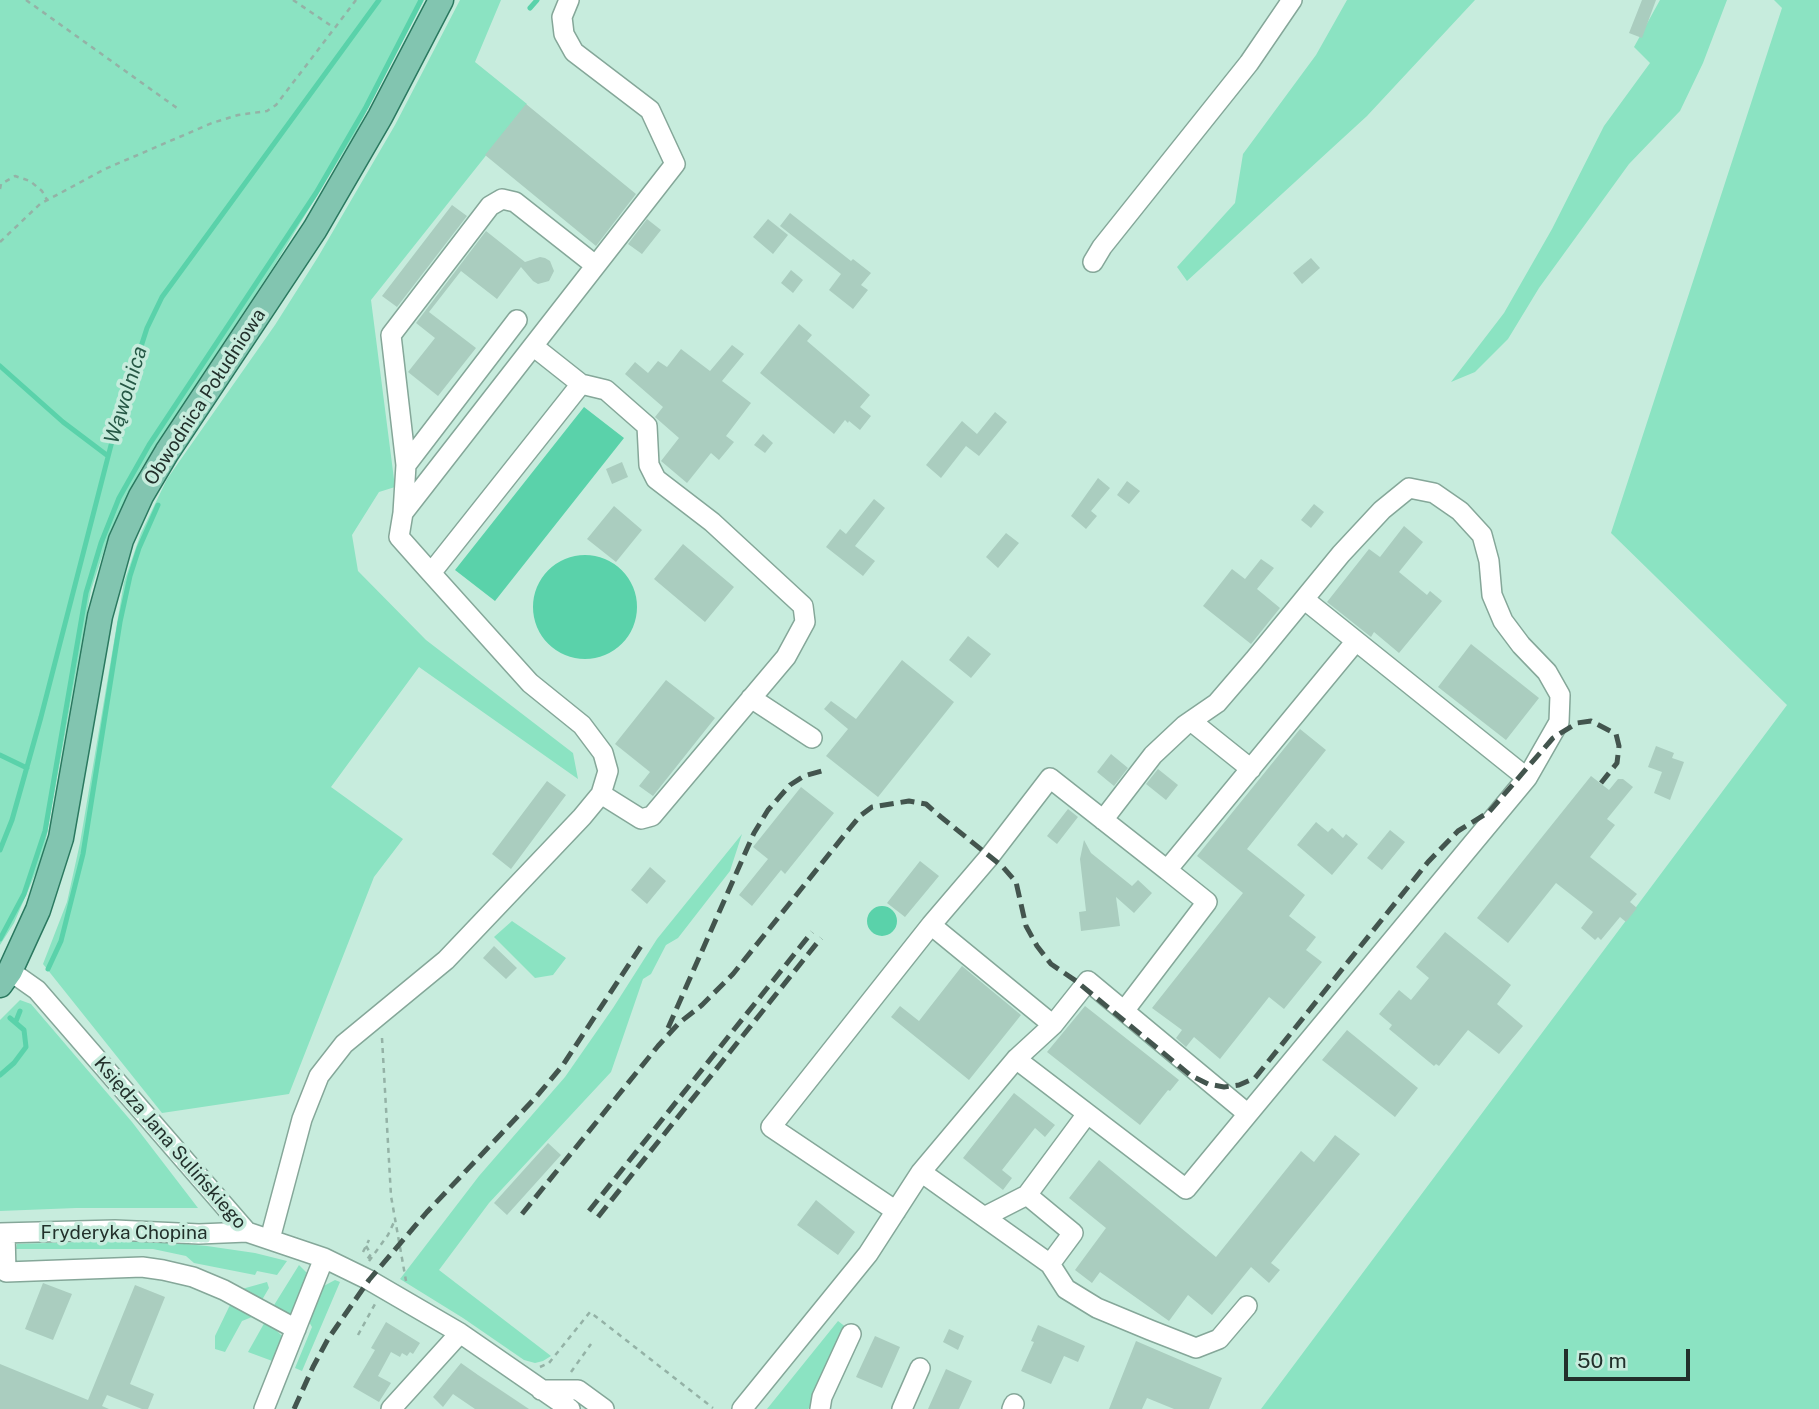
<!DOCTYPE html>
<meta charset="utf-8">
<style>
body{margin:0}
#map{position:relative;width:1819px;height:1409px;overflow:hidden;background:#c7ecdd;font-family:"Public Sans",sans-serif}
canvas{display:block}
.scale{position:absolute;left:1564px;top:1349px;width:126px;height:32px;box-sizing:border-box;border:4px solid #22302b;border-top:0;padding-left:9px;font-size:21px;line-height:24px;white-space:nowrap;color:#22302b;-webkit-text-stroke:5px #c7ecdd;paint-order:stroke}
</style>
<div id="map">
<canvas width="1819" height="1409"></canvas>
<div class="scale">50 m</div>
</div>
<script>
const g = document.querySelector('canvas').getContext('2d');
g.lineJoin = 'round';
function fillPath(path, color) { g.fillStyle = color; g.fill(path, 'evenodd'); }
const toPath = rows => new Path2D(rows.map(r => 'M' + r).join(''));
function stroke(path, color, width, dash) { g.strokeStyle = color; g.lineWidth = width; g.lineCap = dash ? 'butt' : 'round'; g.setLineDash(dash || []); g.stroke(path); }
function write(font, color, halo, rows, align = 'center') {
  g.font = font + ' "Public Sans",sans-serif'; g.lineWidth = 7; g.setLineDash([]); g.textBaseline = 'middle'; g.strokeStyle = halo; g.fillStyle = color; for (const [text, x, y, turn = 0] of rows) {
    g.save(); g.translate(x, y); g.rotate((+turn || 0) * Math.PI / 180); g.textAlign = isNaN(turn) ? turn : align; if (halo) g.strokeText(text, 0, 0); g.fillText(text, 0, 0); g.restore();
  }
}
fillPath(toPath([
 [0,0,424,0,357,130,274,266,141,469,110,532,91,590,43,856,14,923,0,945],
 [460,0,501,0,475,62,527,104,371,300,395,487,379,492,352,535,358,571,426,640,573,753,578,779,419,667,331,787,403,839,374,877,289,1094,162,1113,43,964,67,902,80,843,124,582,141,533,167,479,275,325,318,257,395,125],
 [1347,0,1475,0,1367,116,1187,281,1177,267,1235,203,1243,154,1316,55],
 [1660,0,1727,0,1703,63,1680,111,1629,164,1539,288,1508,339,1475,372,1451,382,1504,313,1552,229,1604,126,1650,63,1634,47],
 [1774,0,1819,0,1819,1409,1261,1409,1787,705,1611,533,1782,8],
 [742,834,730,871,678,938,666,945,651,974,643,979,611,1072,489,1203,439,1270,551,1356,543,1361,535,1363,524,1360,463,1318,400,1279,479,1176,565,1077,613,1008,657,939],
 [512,921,566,958,553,975,535,978,494,937],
 [20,1000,31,1004,132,1122,198,1208,76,1208,0,1211,0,1020],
 [111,1241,162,1242,207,1246,255,1253,287,1261,277,1275,257,1271,255,1275,194,1263,186,1256,153,1249,16,1249,17,1244],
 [299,1265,307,1273,307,1282,294,1313,290,1316,271,1310],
 [335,1280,340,1282,302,1371,295,1368,312,1327,308,1320,320,1288],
 [267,1282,269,1288,252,1317,242,1321,225,1352,215,1349,215,1336,229,1307,242,1289],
 [266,1320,284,1338,275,1362,248,1352],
 [838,1321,847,1328,811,1407,808,1409,767,1409]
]), '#8be3c2');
fillPath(toPath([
 [584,407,624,438,495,601,455,570],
 '533 607a52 52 0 1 1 104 0a52 52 0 1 1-104 0Z',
 '867 921a15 15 0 1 1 30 0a15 15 0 1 1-30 0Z'
]), '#5ad2aa');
stroke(toPath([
 [530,8,537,0],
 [0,366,63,422,108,456],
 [0,755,27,768],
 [0,850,12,820,41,717,118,418,147,328,162,297,379,0],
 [0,939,24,894,45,831,86,593,101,543,119,498,149,445,316,193,366,107,421,0],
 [48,969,61,941,83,854,120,622,130,576,139,548,158,505],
 [16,1021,20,1011],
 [0,1075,14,1063,26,1047,24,1030,10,1018]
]), '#5ad2aa', 5);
fillPath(toPath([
 [1642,0,1656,0,1642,38,1629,33],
 [526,104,636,194,596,246,485,155],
 [452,205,467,216,397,307,382,296],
 [790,213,851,261,853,259,871,273,861,285,868,290,853,309,829,290,841,274,780,226],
 [647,219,661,230,642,254,628,244],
 [768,219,788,235,773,254,753,237],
 [486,231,525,262,540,257,545,258,550,261,554,271,549,281,538,284,533,281,521,267,497,299,461,271,429,312,476,348,438,396,408,372,435,338,416,323],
 [1311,258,1320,268,1302,284,1293,273],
 [791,270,803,280,793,293,781,283],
 [799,324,812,335,807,341,870,395,860,407,871,416,860,430,849,421,848,423,845,420,834,434,760,373],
 [732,345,744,354,722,381,751,403,726,436,734,442,719,460,711,453,687,483,661,461,679,438,655,417,663,407,625,374,635,362,648,373,658,361,667,367,681,349,710,371],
 [995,412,1007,422,979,456,966,446,941,478,926,465,962,421,977,434],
 [763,434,773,443,765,453,754,445],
 [622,462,628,477,612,484,606,469],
 [1098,478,1110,488,1091,511,1097,516,1086,529,1071,516],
 [1127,481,1140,491,1129,504,1117,495],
 [874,499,885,508,855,546,875,561,863,576,826,547,840,529,846,534],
 [1314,504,1324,512,1311,528,1301,520],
 [614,506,642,530,616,562,587,539],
 [1404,526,1423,542,1399,572,1427,595,1430,591,1442,601,1399,653,1374,632,1371,637,1327,602,1369,549,1380,557],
 [1006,533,1019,543,998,568,986,557],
 [683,544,734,587,705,622,654,579],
 [1261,559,1274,568,1257,589,1280,608,1251,644,1203,606,1232,569,1245,579],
 [968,636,991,654,971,678,949,660],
 [1471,644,1539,698,1506,740,1438,687],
 [902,660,954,702,878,797,826,756,848,729,824,709,831,701,856,719],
 [666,680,715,718,653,796,639,786,650,772,615,744],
 [1300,729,1326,750,1247,849,1305,895,1289,916,1316,937,1306,950,1322,962,1284,1009,1269,997,1220,1059,1194,1037,1186,1047,1176,1038,1182,1030,1152,1008,1243,893,1197,856],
 [1656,746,1674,753,1672,758,1684,762,1670,800,1654,793,1662,772,1648,767],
 [1111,754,1128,768,1114,786,1097,772],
 [1158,769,1178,785,1166,800,1146,784],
 [1591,776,1609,790,1618,779,1623,779,1633,787,1607,819,1615,825,1590,857,1637,894,1630,902,1637,908,1626,922,1620,917,1601,940,1598,937,1595,940,1581,928,1593,912,1556,883,1508,943,1477,918],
 [547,781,566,795,511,869,492,854],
 [801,787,834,813,785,874,781,870,752,906,739,895,768,859,753,847],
 [1068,809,1078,817,1057,844,1047,836],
 [1316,822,1328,832,1332,828,1343,838,1346,834,1358,844,1332,875,1297,845],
 [1390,830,1405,842,1382,870,1367,858],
 [1084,840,1091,853,1132,886,1138,880,1152,893,1134,913,1116,897,1120,926,1081,931,1079,912,1086,911,1080,859],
 [920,861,939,876,905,917,887,903],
 [650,867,666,881,647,904,631,890],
 [1445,932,1511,985,1497,1004,1523,1026,1499,1054,1468,1030,1439,1066,1436,1064,1434,1066,1389,1029,1392,1025,1379,1014,1399,990,1411,1000,1429,978,1416,967],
 [494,946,517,968,506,979,483,958],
 [962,966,1021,1015,969,1080,891,1017,900,1006,919,1021],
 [1085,1006,1179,1080,1170,1091,1168,1090,1140,1125,1047,1052],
 [1347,1030,1418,1088,1395,1117,1322,1060],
 [1014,1093,1055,1125,1045,1137,1035,1128,1002,1170,1012,1178,1003,1190,963,1158],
 [1335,1135,1360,1154,1271,1263,1280,1270,1269,1283,1251,1267,1212,1315,1188,1295,1169,1321,1100,1272,1092,1283,1075,1270,1106,1228,1069,1198,1099,1160,1216,1257,1301,1151,1314,1162],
 [548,1143,561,1155,507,1215,494,1203],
 [816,1200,855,1232,838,1255,797,1225],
 [43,1283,72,1294,53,1340,25,1329],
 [135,1285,165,1297,130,1384,154,1394,148,1409,142,1409,107,1395,102,1406,109,1409,0,1409,0,1364,88,1400],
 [386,1322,420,1343,413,1354,410,1352,407,1356,402,1353,400,1357,391,1352,378,1376,391,1383,379,1402,353,1387,375,1350,371,1348],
 [1038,1325,1085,1346,1078,1362,1064,1356,1051,1384,1021,1371,1034,1342,1031,1341],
 [949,1329,964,1336,958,1350,943,1342],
 [875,1336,900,1347,882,1388,856,1377],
 [1136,1341,1222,1378,1209,1409,1174,1409,1147,1398,1142,1409,1109,1409],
 [461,1363,478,1375,529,1409,475,1409,453,1394,443,1407,433,1397],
 [946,1369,972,1381,959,1409,928,1409]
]), '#aacdbf');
const minor = toPath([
 [1093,262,1102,247,1249,63,1292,0],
 [533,346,675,164,650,110,574,52,564,34,562,17,569,0],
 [406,465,391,335,490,206,502,199,515,202,595,265],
 [403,513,406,465,517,320],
 [431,573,399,537,403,513,533,346,581,384,606,390,647,426,649,465,656,479,712,522,803,606,805,622,786,657,652,816,641,819,601,794],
 [751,698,812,738],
 [1191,721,1251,769],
 [1103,820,1153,755,1185,725,1217,703,1254,660,1341,554,1382,510,1409,488,1434,493,1460,511,1482,535,1489,561,1492,595,1503,621,1521,645,1547,672,1560,695,1559,722,1527,778],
 [931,925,1053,1025],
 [10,971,37,990,247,1232,324,1258,369,1280,460,1333,570,1409],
 [1124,1011,1207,902,1167,870],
 [1248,1114,1527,778,1305,600],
 [921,1172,1050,1264,1066,1289,1097,1308,1150,1330,1196,1348,1219,1339,1247,1306],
 [1027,1195,1073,1233,1050,1264],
 [896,1211,771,1127,931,925,990,856,1050,778,1167,870,1356,641],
 [984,1217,1027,1195,1087,1114],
 [0,1233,115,1230,199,1234,247,1232],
 [5,1233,6,1272,142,1267,163,1270,193,1277,224,1290,296,1329],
 [270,1239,302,1119,319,1076,344,1044,446,960,582,817,601,794,608,771,603,753,582,725,530,683,431,573,581,384],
 [541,1390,578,1390,604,1409],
 [264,1409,324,1258],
 [391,1409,460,1333],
 [742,1409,868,1254,921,1172,1016,1059,1053,1025,1088,981,1248,1114,1186,1189,1016,1059],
 [820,1409,822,1397,851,1334],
 [902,1409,920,1368],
 [1012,1409,1014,1404]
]);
const major = toPath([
 [0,985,10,971,38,910,61,838,100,616,121,540,141,496,167,452,315,229,380,117,441,0]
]);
stroke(minor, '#85a799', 22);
stroke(major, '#2a785f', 27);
stroke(toPath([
 [26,0,177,108],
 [293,0,330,25],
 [0,189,1,184,15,176,30,181,42,191,47,200],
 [0,242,40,204,105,169,212,123,238,115,267,111,276,105,356,0],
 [382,1038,391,1196,406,1281],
 [366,1246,371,1254,366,1261],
 [363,1252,369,1240],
 [369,1261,388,1235,394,1222],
 [358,1335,375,1304],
 [540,1367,549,1363,590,1312,713,1408],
 [571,1372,591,1344]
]), '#94b2a6', 2.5, [5, 5]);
stroke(minor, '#fff', 19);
stroke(major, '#82c5b0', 24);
stroke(toPath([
 [668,1028,754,833,768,810,790,785,804,776,825,770],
 [589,1211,812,932],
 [522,1214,658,1046,679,1023,702,1005,733,974,850,828,860,816,872,807,909,801,926,804,941,817,1003,867,1016,882,1026,926,1037,946,1051,964,1076,981,1190,1075,1208,1084,1224,1087,1239,1085,1255,1078,1428,862,1458,831,1489,812,1553,738,1577,723,1591,721,1616,734,1619,746,1617,763,1601,783],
 [598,1217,821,938],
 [294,1409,313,1367,328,1339,369,1280,427,1212,537,1096,563,1065,643,943]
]), '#43554e', 5, [14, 7]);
write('19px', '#22302b', '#c7ecdd', [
 ["Obwodnica Południowa",205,397,-57],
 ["Księdza Jana Sulińskiego",170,1143,49],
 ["Fryderyka Chopina",124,1233]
]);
write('italic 21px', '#265846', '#c7ecdd', [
 ["Wąwolnica",126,395,-73]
]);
</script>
